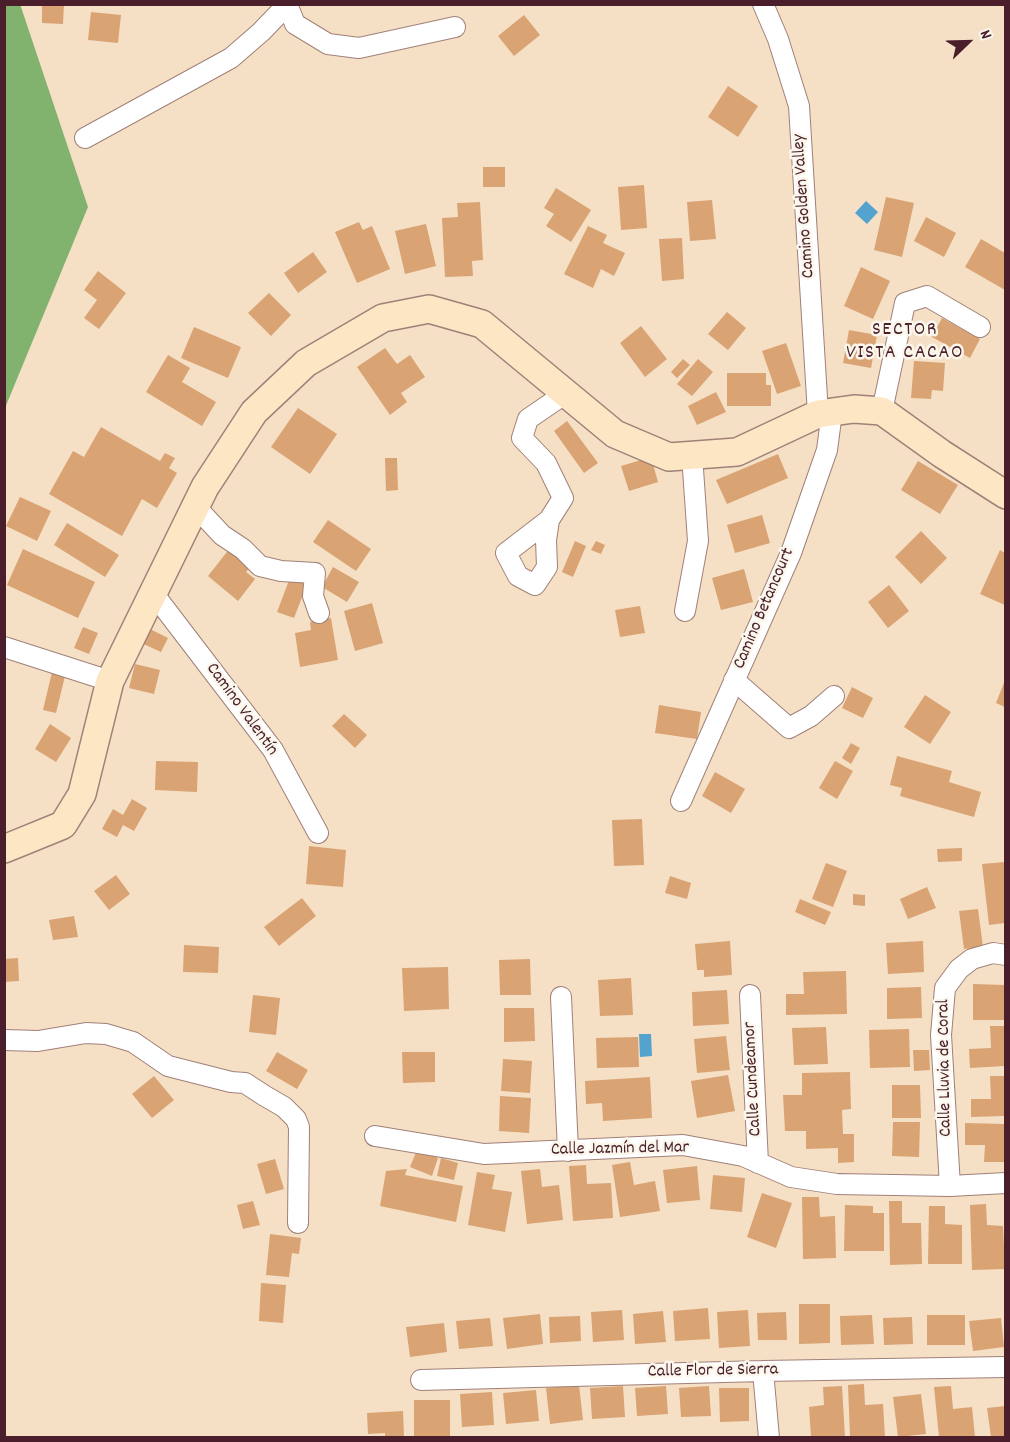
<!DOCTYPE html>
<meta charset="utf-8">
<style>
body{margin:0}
#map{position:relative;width:1010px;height:1442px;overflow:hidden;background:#f5e0c6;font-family:Dekko,sans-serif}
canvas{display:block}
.frame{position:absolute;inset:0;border:6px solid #4a1f2b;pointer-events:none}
.north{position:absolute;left:938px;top:12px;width:60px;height:60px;-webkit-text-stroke:4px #fbf7ec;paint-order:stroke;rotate:67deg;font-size:16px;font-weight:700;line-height:24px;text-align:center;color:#4a1f2b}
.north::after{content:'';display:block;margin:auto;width:21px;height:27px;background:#4a1f2b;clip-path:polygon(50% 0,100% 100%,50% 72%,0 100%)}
</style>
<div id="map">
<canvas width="1010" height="1442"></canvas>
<div class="frame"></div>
<div class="north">N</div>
</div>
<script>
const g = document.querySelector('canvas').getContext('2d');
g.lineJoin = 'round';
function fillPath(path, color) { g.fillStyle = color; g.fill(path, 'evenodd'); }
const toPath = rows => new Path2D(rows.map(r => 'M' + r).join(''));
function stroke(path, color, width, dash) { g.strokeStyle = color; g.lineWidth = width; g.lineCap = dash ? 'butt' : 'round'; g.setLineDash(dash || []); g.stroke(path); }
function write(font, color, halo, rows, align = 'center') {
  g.font = font + ' Dekko,sans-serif'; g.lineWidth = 5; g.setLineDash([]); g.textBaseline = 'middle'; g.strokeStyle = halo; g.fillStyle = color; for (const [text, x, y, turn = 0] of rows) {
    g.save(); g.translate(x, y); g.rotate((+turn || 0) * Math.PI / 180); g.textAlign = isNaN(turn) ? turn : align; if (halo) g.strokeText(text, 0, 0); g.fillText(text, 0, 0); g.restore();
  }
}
fillPath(toPath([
 [20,4,88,207,5,408,4,5]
]), '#82b36e');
fillPath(toPath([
 [866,201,878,212,867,224,855,213],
 [639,1034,651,1034,652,1056,640,1057]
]), '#54a3ce');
fillPath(toPath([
 [42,4,64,4,63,24,42,23],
 [91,12,121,15,118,43,88,40],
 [524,15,540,35,514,56,498,36],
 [728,86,758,106,738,137,708,117],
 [483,167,505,167,505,187,483,187],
 [644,185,647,228,621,230,618,187],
 [556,188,591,210,571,242,546,226,554,214,544,208],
 [886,197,914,203,902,257,874,250],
 [712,200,716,239,690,241,687,202],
 [480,202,483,260,472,261,473,276,445,277,442,218,458,217,457,203],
 [926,217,956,233,944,257,914,241],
 [359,222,363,230,372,226,390,269,357,283,335,232],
 [426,224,436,266,405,274,395,231],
 [588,226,607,235,603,243,625,253,614,276,601,269,593,288,564,274],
 [682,238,684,279,662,281,659,239],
 [981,239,1005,253,1005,290,965,267],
 [313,252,327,272,298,293,284,273],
 [861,267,890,281,873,319,844,306],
 [98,271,126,293,99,329,84,318,97,300,84,290],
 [269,293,291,315,271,336,248,313],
 [727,312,746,328,728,350,708,334],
 [942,318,980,339,970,358,932,337],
 [641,326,667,359,645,377,620,343],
 [194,327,241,347,228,378,181,358],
 [849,330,877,335,871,368,843,363],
 [786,343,801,386,777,394,762,351],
 [385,348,397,364,410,355,425,377,401,393,407,402,390,415,357,367],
 [168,355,190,368,182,382,216,402,202,426,146,392],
 [683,359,690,365,677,378,671,372],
 [698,359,713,372,692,396,677,384],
 [914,361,945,363,943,391,932,390,931,399,911,398],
 [727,373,766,373,766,385,771,385,771,406,727,406],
 [716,392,726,412,697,425,688,406],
 [298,408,337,434,310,474,271,447],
 [567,421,598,463,584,473,554,431],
 [101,427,160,461,165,453,175,458,169,468,177,473,157,508,142,499,122,536,49,494,73,451,84,457],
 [778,454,788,478,727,504,716,480],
 [651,457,658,482,629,491,621,466],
 [385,458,397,458,398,490,386,491],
 [918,461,958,485,940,514,901,490],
 [20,497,51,511,37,541,6,526],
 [762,515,770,543,735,553,727,525],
 [328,520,371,549,356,571,313,542],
 [67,523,119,555,105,577,54,545],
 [921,531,947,558,921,584,895,557],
 [575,541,586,546,573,577,562,572],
 [596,541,605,545,601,554,591,550],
 [230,548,252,565,246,572,255,579,238,601,208,576],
 [23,549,95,582,78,618,7,585],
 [1000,550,1005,553,1005,605,980,594],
 [333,567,359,582,347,602,322,587],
 [744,569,753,602,721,610,712,578],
 [291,575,308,582,294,618,277,612],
 [889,585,909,611,888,628,868,602],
 [372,603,383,643,355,651,344,611],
 [640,606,645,633,620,637,615,610],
 [331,618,338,660,300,667,295,633,311,630,310,622],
 [83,627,98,633,89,654,74,648],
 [146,627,168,638,161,652,139,642],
 [135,664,160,670,154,694,129,688],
 [52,672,65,676,56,713,43,710],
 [1005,680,1005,707,996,703],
 [852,687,873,698,863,718,842,708],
 [925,695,951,712,930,744,904,727],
 [659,705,701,712,697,739,655,733],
 [344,714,367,735,355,748,332,726],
 [50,724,71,738,56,762,35,749],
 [851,743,860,748,851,764,842,758],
 [897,756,952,771,949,782,981,792,974,817,900,796,902,788,890,785],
 [156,761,198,762,197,792,155,790],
 [835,761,853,771,837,799,819,788],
 [715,772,745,789,731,813,702,796],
 [132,799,147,808,134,831,123,825,117,837,102,829,113,809,123,815],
 [642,819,644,865,614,866,612,820],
 [309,846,346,850,343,887,306,884],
 [962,848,962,861,938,862,937,849],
 [1005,862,1005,923,989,925,982,864],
 [826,863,847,871,833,907,812,899],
 [116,875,130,894,109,910,94,891],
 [670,876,691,883,687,899,665,893],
 [927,887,936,908,908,919,900,899],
 [853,894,865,895,865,906,853,905],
 [302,898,316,916,279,946,264,927],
 [800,899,831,912,825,925,795,912],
 [978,909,983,947,964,949,959,911],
 [74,916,78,937,53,940,49,920],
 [730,941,732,975,704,977,704,970,697,970,695,944],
 [923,941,924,972,888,974,886,943],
 [184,945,219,947,218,973,183,972],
 [18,958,19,981,4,982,4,959],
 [530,959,531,995,500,995,499,960],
 [448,967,449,1009,404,1011,402,968],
 [846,971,847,1014,786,1015,786,994,804,994,803,972],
 [631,978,633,1015,600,1016,598,980],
 [973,984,1005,985,1005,1020,973,1020],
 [921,987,922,1018,887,1019,887,988],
 [727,990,729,1024,693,1026,692,992],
 [253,995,280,998,276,1035,249,1032],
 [504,1008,534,1008,535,1041,504,1042],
 [990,1026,1005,1026,1005,1066,970,1068,969,1049,991,1048],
 [826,1027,828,1064,794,1065,792,1028],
 [909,1029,910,1067,870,1068,869,1030],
 [726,1036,730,1070,697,1073,694,1039],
 [638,1037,639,1067,597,1068,596,1038],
 [913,1050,929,1050,930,1070,914,1071],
 [277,1052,308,1070,297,1089,266,1071],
 [402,1052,435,1052,435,1082,403,1083],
 [503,1059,532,1061,530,1093,501,1091],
 [850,1072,851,1109,842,1110,843,1134,854,1134,854,1162,838,1163,838,1148,806,1149,806,1131,785,1131,783,1095,802,1095,802,1073],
 [728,1075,735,1111,697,1118,691,1081],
 [154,1076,174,1100,152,1118,132,1094],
 [990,1076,1005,1076,1005,1116,971,1117,971,1099,991,1099],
 [650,1077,652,1118,603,1121,602,1103,586,1104,585,1081],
 [892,1085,920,1085,921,1118,892,1118],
 [500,1096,531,1098,529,1133,499,1131],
 [893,1122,920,1122,919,1157,892,1156],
 [965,1123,1005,1124,1005,1162,984,1162,985,1145,965,1145],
 [417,1150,438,1158,432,1176,410,1167],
 [441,1158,458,1163,454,1180,437,1176],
 [275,1159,284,1189,266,1194,257,1164],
 [630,1162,634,1185,655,1181,660,1211,620,1217,612,1165],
 [586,1165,587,1184,611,1183,613,1218,573,1221,569,1166],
 [697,1166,700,1200,667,1203,663,1170],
 [407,1169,405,1175,463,1186,456,1222,380,1206,386,1171],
 [540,1169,542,1187,559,1185,563,1220,527,1224,521,1171],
 [477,1172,495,1175,492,1189,512,1192,505,1232,468,1225],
 [713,1175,745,1178,742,1212,710,1209],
 [762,1193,792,1203,776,1248,747,1237],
 [802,1197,819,1197,820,1217,835,1216,836,1258,803,1259],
 [253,1201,260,1225,243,1229,237,1205],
 [889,1201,902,1201,902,1223,921,1223,922,1264,890,1265],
 [986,1204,987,1225,1003,1226,1005,1269,972,1270,970,1205],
 [845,1205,873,1206,873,1213,884,1213,884,1251,844,1251],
 [929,1206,945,1206,945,1224,962,1225,962,1264,928,1264],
 [270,1234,301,1238,299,1254,292,1253,289,1277,266,1275],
 [261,1283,286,1285,283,1323,259,1321],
 [799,1304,830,1304,830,1343,799,1344],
 [708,1308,710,1339,675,1341,673,1311],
 [622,1310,624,1340,593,1342,591,1312],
 [748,1310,750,1346,719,1348,717,1312],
 [663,1311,666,1342,635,1344,633,1314],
 [786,1312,787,1340,758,1340,757,1313],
 [540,1314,543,1344,507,1349,503,1318],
 [872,1315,874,1344,841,1345,840,1316],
 [927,1315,965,1315,965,1345,927,1345],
 [580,1316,581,1341,550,1343,549,1317],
 [912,1317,913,1344,884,1345,883,1318],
 [490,1318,493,1346,459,1349,456,1321],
 [1001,1318,1004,1347,973,1351,969,1321],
 [444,1323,447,1352,410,1357,406,1327],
 [864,1384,865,1405,883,1404,885,1437,850,1437,848,1385],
 [579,1385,583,1420,550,1424,546,1388],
 [623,1386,625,1417,592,1419,590,1388],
 [666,1386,668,1414,637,1416,635,1388],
 [709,1386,711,1416,681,1417,679,1388],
 [842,1386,845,1437,811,1437,809,1407,824,1405,823,1387],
 [951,1386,953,1409,972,1407,975,1437,939,1437,934,1387],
 [719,1388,749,1388,749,1421,720,1422],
 [536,1390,539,1421,506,1424,503,1393],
 [492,1392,494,1425,462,1427,460,1394],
 [921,1394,926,1434,898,1437,893,1397],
 [414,1400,450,1400,450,1437,414,1437],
 [1005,1406,1005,1437,991,1437,987,1408],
 [403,1411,404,1437,385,1437,385,1433,368,1434,367,1413]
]), '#d9a373');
const street = toPath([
 [287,4,295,24,328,44,359,48,455,27],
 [763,4,778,39,799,106,818,414],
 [85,138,231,58,261,32,287,5],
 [882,411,905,303,927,296,980,327],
 [195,506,222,535,243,549,260,566,281,571,315,573,313,596,319,613],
 [549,520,546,540,547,567,535,585,518,576,506,553,549,520,563,498,546,463,522,438,528,419,566,393],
 [153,593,273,750,318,833],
 [685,611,698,541,692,455],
 [4,647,110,681],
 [734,680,789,728,811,716,834,696],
 [681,801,791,553,827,450,832,412],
 [750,995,758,1163],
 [561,997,568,1151],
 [4,1040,38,1041,86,1033,106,1034,133,1042,168,1066,231,1082,245,1083,265,1096,284,1107,296,1119,299,1127,298,1223],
 [375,1136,484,1154,683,1145,743,1156,791,1177,837,1184,950,1186,1006,1183],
 [950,1186,941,1035,945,988,959,969,972,959,993,953,1006,955],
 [763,1371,769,1438],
 [421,1380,763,1371,1006,1367]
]);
const secondary = toPath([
 [4,849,63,825,82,794,110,681,205,487,254,412,306,363,383,318,429,309,482,324,615,434,669,457,737,452,818,414,854,409,882,411,942,454,1006,495]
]);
stroke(street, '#a08078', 22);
stroke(secondary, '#a08078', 30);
stroke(street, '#fff', 20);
stroke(secondary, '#fce6c4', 27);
write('18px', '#4a1f2b', '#fbf7ec', [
 ["Camino Golden Valley",805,206,-94],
 ["Camino Betancourt",765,609,-67],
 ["Camino Valentín",241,710,54],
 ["Calle Lluvia de Coral",946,1068,-91],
 ["Calle Cundeamor",754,1079,-93],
 ["Calle Jazmín del Mar",620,1150,-1],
 ["Calle Flor de Sierra",713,1372,-1]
]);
g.letterSpacing = '1.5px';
write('20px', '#4a1f2b', '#fbf7ec', [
 ["SECTOR",905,331],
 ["VISTA CACAO",905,354]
]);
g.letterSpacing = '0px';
</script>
